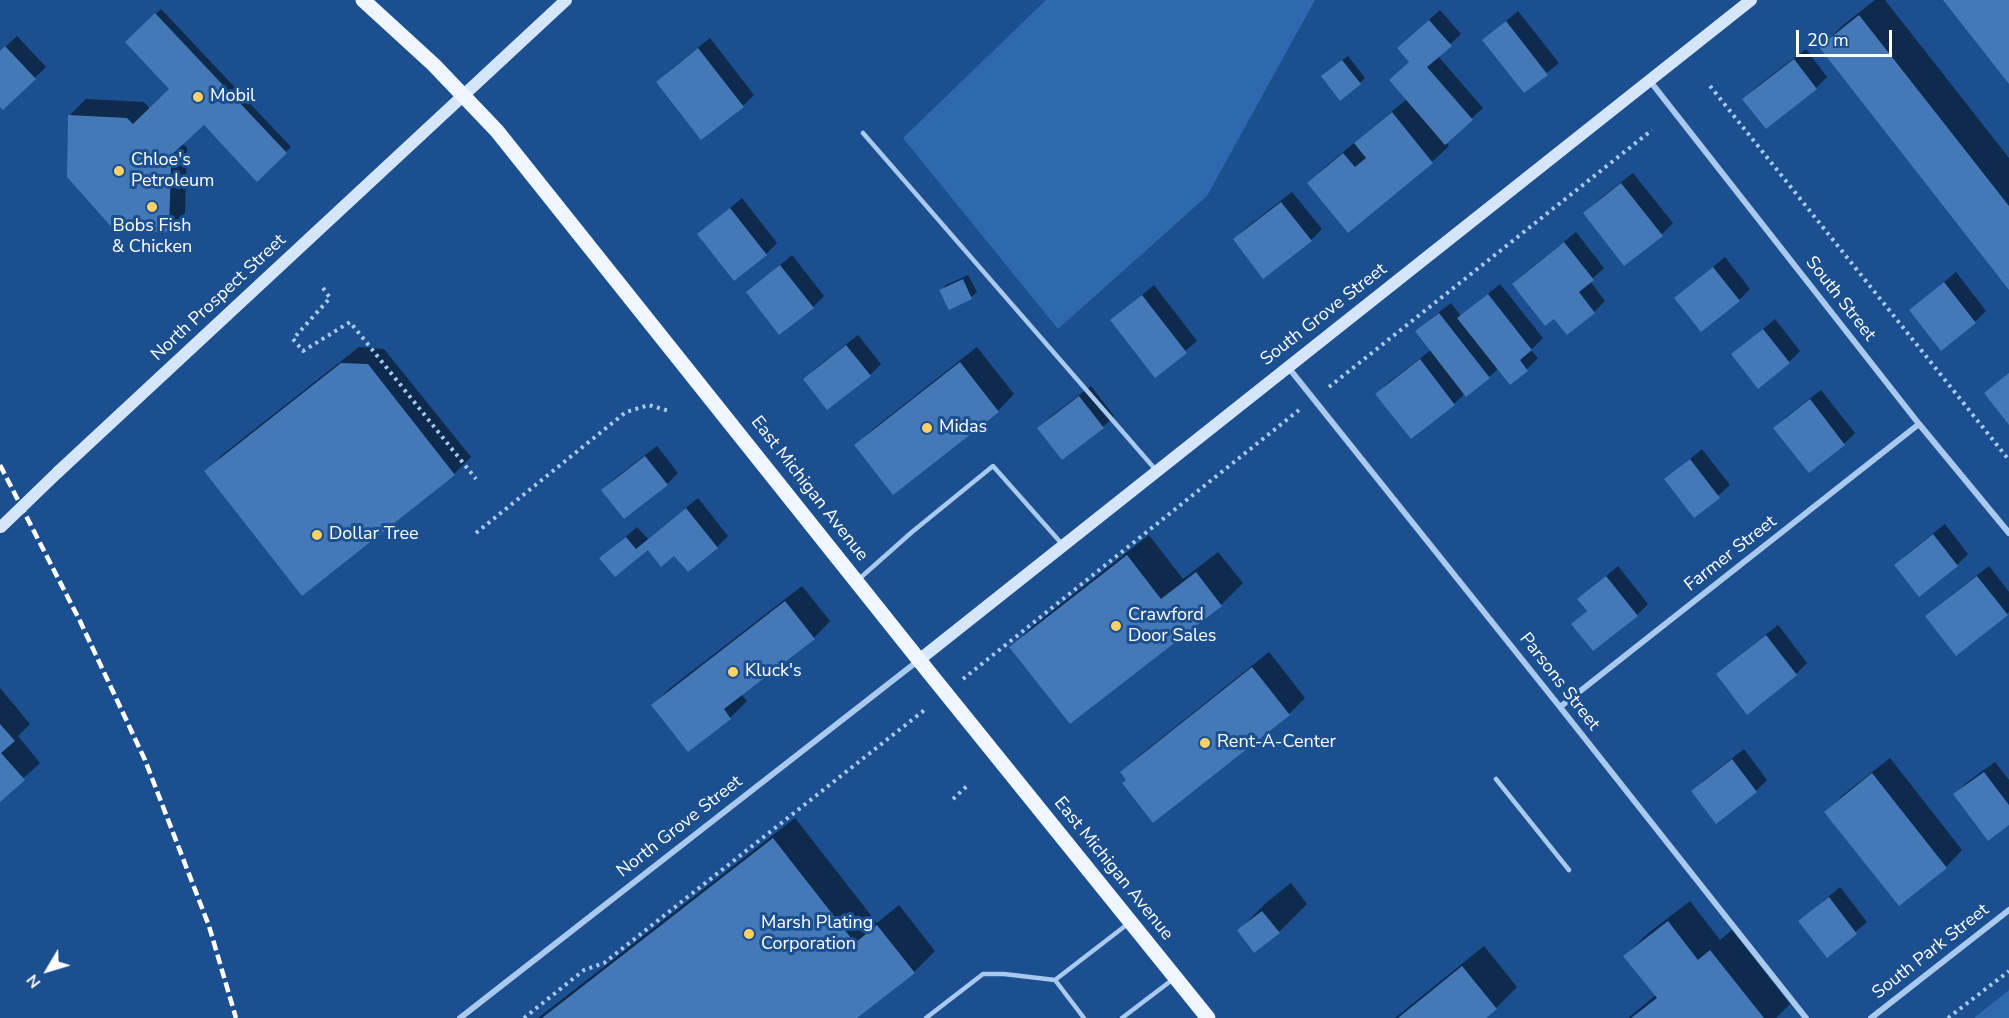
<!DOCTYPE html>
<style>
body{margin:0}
#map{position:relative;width:2009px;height:1018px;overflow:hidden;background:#1b4f8f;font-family:"Nunito Sans",sans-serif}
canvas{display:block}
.north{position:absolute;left:18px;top:940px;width:60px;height:60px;-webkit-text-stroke:4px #1b4f8f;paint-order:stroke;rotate:232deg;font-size:16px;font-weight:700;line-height:24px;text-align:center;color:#fff}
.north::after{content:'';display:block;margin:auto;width:21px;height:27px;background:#fff;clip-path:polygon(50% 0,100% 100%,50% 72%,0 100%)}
.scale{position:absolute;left:1796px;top:30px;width:96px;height:27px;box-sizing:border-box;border:3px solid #fff;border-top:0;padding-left:8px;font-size:18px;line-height:21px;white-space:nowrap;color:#fff;-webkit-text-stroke:4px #1b4f8f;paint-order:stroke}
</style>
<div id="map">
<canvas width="2009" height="1018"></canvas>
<div class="north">N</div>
<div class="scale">20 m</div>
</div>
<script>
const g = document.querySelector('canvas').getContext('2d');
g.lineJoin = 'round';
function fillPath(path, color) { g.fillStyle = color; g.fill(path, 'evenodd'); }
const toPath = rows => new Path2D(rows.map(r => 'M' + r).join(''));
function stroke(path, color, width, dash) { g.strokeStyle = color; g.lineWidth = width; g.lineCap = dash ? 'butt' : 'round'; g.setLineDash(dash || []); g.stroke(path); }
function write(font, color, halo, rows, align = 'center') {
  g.font = font + ' "Nunito Sans",sans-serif'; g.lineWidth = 6; g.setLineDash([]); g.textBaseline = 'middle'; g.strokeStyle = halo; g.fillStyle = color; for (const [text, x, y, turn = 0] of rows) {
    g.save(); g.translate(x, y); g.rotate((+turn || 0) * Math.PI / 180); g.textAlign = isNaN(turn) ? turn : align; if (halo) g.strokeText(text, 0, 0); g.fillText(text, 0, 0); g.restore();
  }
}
fillPath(toPath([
 [1046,0,1315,0,1207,196,1058,329,903,138],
 [2009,990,2009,1018,1974,1018]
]), '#2e69ad');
fillPath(toPath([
 [1875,0,1885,0,2009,158,2009,287,1821,47,1842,26],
 [161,9,291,147,257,179,204,123,182,143,187,148,185,213,168,230,69,116,86,99,144,102,150,109,171,89,127,42],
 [1440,10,1461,34,1438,56,1483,108,1446,142,1449,146,1432,162,1309,183,1325,167,1407,99,1411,62,1410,37],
 [1518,11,1559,63,1524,91,1484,40],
 [17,36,46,67,3,108,0,105,0,52],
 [710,38,754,95,743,106,658,82,669,71],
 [1806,49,1827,77,1816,88,1766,127,1744,99,1755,88],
 [1348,56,1365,78,1360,83,1328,71],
 [1633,173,1673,223,1662,234,1585,213,1596,202],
 [1292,192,1322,229,1311,240,1235,239,1246,228],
 [742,198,777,243,766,254,699,234],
 [1576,232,1604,268,1590,281,1605,301,1594,312,1555,317,1514,284,1525,273],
 [792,255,824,296,813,307,748,292],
 [1725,257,1750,289,1739,300,1676,298],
 [1956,272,1986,311,1975,322,1911,310],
 [968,275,977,292,971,297,950,308,941,290,946,285],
 [1500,284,1543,338,1531,350,1538,358,1527,369,1510,383,1499,368,1489,377,1465,393,1454,404,1377,394,1388,383,1431,350,1417,332,1428,321,1451,303,1461,316],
 [1154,285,1197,341,1155,376,1112,320],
 [1775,319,1800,351,1789,362,1733,354],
 [858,335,881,364,870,375,805,379,816,368],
 [359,347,384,349,471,457,454,474,303,594,206,472,222,455],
 [977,347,1014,394,998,411,893,493,856,445,873,429],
 [1091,386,1114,416,1103,427,1039,428,1050,417],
 [1821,390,1855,433,1844,444,1809,471,1775,428,1786,417],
 [657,446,678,473,667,484,603,490,614,479],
 [1702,449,1730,485,1695,516,1666,479],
 [698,498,728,536,717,547,675,554,648,548,601,558,637,527,648,539],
 [1945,524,1968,554,1957,565,1919,594,1896,565,1907,554],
 [1149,535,1183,579,1218,552,1243,583,1221,605,1070,722,1011,647,1033,626],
 [1618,566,1648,604,1637,615,1573,624,1588,610,1579,599],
 [1989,566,2009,592,2009,612,2007,614,1927,617,1938,606],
 [802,586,830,621,814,638,741,694,747,701,730,718,688,750,653,705,669,689],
 [1778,625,1807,663,1796,674,1718,675,1729,664],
 [1269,652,1305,698,1289,714,1128,779,1122,772,1139,756],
 [0,688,30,724,18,736,40,763,0,800],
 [1744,749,1767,780,1756,791,1717,822,1693,791,1704,780],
 [1890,758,1962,850,1946,867,1826,812,1843,795],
 [1995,762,2009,780,2009,823,1955,795,1966,783],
 [795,818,877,923,899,905,935,951,914,972,855,1018,538,1018],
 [1291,883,1307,904,1279,932,1239,930,1267,902],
 [1840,887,1867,922,1827,956,1800,921],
 [1690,901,1720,940,1732,930,1790,1004,1776,1018,1628,1018,1656,995,1625,956,1646,935],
 [1484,946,1517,987,1496,1008,1484,1018,1395,1018]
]), '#0007');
fillPath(toPath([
 [1943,0,2009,0,2009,84],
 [155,13,287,153,257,182,204,125,166,160,171,164,169,232,115,231,67,177,68,115,127,118,133,124,169,89,125,42],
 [1859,15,2009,206,2009,290,1819,47],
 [1429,20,1452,46,1427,67,1473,120,1445,145,1389,80,1409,62,1397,48],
 [1506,21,1548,75,1524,93,1482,40],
 [5,46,36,79,3,110,0,107,0,51],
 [698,48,744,107,701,140,656,82],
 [1794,59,1817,89,1766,129,1742,99],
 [1342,60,1361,84,1340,101,1321,76],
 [1392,112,1433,163,1348,233,1307,183,1343,153,1355,167,1366,158,1354,143],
 [1621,183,1663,236,1624,266,1583,213],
 [1281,202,1312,241,1263,279,1233,239],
 [730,208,767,255,734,281,697,234],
 [1564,242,1594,280,1579,292,1595,313,1567,335,1554,319,1545,326,1512,284],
 [780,265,814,308,779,335,746,292],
 [1713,267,1740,301,1701,332,1674,298],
 [963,279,972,299,949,310,939,290],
 [1944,282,1976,323,1941,351,1909,310],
 [1488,294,1532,350,1520,360,1528,371,1510,385,1457,318],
 [1142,295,1187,353,1155,378,1110,320],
 [1439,313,1490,378,1466,397,1415,331],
 [1763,329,1790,363,1758,389,1731,354],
 [846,345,871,376,827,410,803,379],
 [1420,359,1455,405,1411,439,1375,394],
 [960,362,999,412,893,495,854,445],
 [341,363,368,364,455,475,302,596,204,471],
 [2009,373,2009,425,1984,393],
 [1079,396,1104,428,1062,460,1037,428],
 [1810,399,1845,445,1809,473,1773,428],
 [645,456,668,485,624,519,601,490],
 [1690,459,1720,498,1694,518,1664,479],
 [686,508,718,548,688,572,674,556,661,567,648,550,615,577,599,558,626,537,636,549],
 [1933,534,1958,566,1919,597,1894,565],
 [1127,555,1161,599,1196,572,1222,606,1070,724,1009,647],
 [1606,576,1638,616,1593,651,1571,624,1587,611,1577,599],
 [1977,576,2008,615,1956,656,1925,616],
 [785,601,815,639,724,709,731,719,688,752,651,705],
 [1766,635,1797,675,1747,715,1716,674],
 [1252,667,1290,715,1153,823,1122,783,1126,780,1120,772],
 [0,724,15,741,1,753,25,780,0,802],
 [1732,759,1757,792,1716,824,1691,791],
 [1984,772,2009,805,2009,825,1988,841,1953,794],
 [1872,773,1947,868,1899,906,1824,812],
 [773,838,855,943,877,925,915,973,857,1018,542,1018],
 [1829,897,1857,934,1827,958,1798,921],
 [1262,911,1280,933,1254,953,1237,930],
 [1668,921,1698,960,1710,950,1764,1018,1631,1018,1657,998,1623,956],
 [1462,966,1497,1009,1486,1018,1398,1018]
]), '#4478b7');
stroke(toPath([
 [1710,86,2009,460],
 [323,288,330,298,293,339,303,351,350,322,476,479],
 [1329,387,1652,130],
 [476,533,626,412,649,405,669,411],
 [963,679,1299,410],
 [953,799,967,786],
 [524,1018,584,970,604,963,927,708],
 [1948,1018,2009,971]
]), '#a9c9ee', 4, [3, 4.5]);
stroke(toPath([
 [863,133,1155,469],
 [859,579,912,532,993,466,1062,544],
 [1496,779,1569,870],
 [1055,980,1084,1018],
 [926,1018,983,974,1004,974,1055,980,1129,923],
 [1122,1018,1172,980]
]), '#a9c9ee', 4.5);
stroke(toPath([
 [1650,81,1919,424,2009,533],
 [1288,367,1560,707,1806,1018],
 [1560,707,1919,424],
 [460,1018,919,660],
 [1871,1018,2009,910]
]), '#a9c9ee', 6);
stroke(toPath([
 [58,472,566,0],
 [919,660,1751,0]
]), '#d6e6fa', 12);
stroke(toPath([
 [363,0,434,65,497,131,919,660,1208,1018]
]), '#f0f6ff', 15);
stroke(toPath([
 [0,465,80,621,145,760,209,926,236,1018]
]), '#fff', 4.5, [10, 4.5]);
stroke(toPath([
 [1,527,58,472]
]), '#d6e6fa', 12);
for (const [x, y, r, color] of [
 [198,97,6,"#ffd166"],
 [119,171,6,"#ffd166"],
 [152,207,6,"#ffd166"],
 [927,428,6,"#ffd166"],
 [317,535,6,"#ffd166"],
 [1116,626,6,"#ffd166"],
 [733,672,6,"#ffd166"],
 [1205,743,6,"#ffd166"],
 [749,934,6,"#ffd166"]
]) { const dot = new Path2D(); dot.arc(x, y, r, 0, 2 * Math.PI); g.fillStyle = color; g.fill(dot); stroke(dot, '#1b4f8f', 2); }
write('18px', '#fff', '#1b4f8f', [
 ["Mobil",210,97],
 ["Chloe's",131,161],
 ["Petroleum",131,182],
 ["Bobs Fish",152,227,"center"],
 ["& Chicken",152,248,"center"],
 ["Midas",939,428],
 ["Dollar Tree",329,535],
 ["Crawford",1128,616],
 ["Door Sales",1128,637],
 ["Kluck's",745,672],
 ["Rent-A-Center",1217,743],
 ["Marsh Plating",761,924],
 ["Corporation",761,945]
], 'left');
write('18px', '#fff', '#1b4f8f', [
 ["North Prospect Street",219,298,-43],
 ["South Street",1840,299,52],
 ["South Grove Street",1324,315,-38],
 ["East Michigan Avenue",809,489,52],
 ["Farmer Street",1731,554,-38],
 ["Parsons Street",1559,682,52],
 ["North Grove Street",680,827,-38],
 ["East Michigan Avenue",1113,869,51],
 ["South Park Street",1931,952,-38]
]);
</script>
